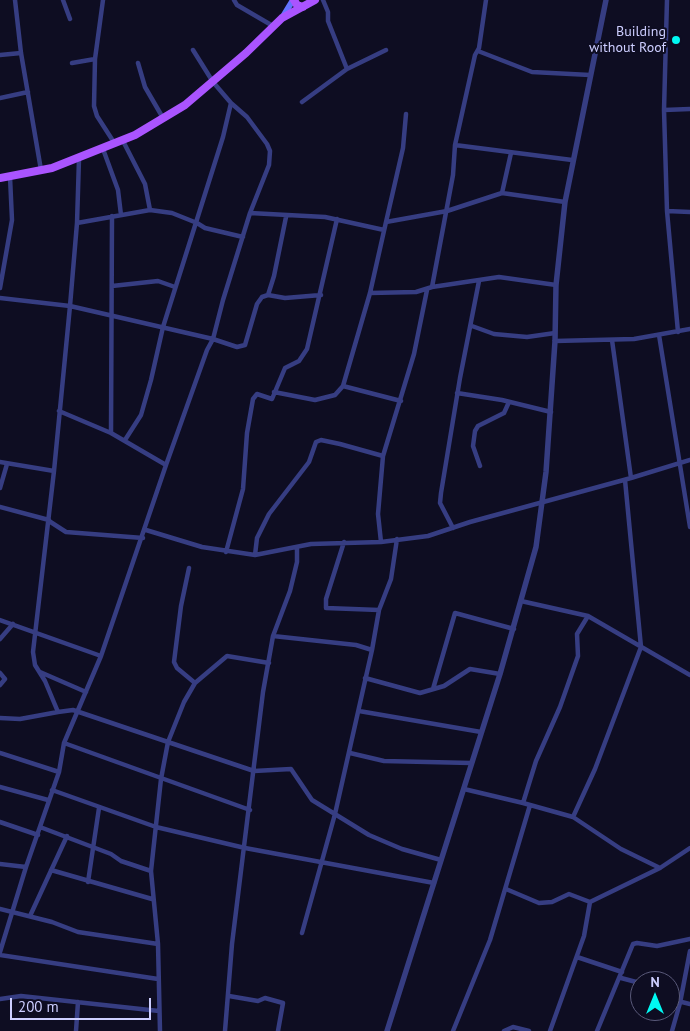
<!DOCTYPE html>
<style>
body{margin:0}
#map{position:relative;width:690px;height:1031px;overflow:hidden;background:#0e0d22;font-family:"PT Sans",sans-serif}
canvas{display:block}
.north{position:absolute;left:630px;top:971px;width:50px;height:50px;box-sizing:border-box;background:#0e0d22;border:1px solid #5a5a7a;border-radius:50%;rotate:0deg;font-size:14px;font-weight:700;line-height:20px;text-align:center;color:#cdceff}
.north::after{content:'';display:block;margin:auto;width:18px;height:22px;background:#00f8f2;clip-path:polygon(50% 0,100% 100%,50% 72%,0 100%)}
.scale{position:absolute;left:10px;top:998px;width:141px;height:22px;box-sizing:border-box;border:2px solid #cdceff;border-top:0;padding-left:6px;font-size:15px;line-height:18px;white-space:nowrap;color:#cdceff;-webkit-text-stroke:4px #0e0d22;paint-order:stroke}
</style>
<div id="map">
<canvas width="690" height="1031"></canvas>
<div class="north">N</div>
<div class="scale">200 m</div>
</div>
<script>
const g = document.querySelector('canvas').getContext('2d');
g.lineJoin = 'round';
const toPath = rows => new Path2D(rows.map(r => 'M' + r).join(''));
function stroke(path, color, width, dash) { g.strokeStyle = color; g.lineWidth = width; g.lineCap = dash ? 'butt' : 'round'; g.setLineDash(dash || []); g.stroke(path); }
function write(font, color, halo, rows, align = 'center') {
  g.font = font + ' "PT Sans",sans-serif'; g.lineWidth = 4; g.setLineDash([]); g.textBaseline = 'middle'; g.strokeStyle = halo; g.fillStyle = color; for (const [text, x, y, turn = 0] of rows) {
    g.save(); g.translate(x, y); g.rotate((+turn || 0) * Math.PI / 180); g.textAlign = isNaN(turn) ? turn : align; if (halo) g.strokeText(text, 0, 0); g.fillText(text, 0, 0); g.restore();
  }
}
stroke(toPath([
 [15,0,21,53,41,170],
 [63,0,70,19],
 [103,0,95,59,94,106,97,116,115,144],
 [234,0,237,5,273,26],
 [323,0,328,12,328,21,347,69],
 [667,0,664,110,667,211,678,332],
 [478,51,532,72,590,75],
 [0,55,21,53],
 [72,63,95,59],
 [138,63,145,87,163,118],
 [0,98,28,92],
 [302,102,347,69,386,50],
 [664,110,690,109],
 [123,141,145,184,150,210],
 [455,145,572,160],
 [103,149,118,190,121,215],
 [79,159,77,223,70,306,54,471,33,652,35,665,45,681,58,712,73,710,254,771,291,769,312,800,369,835,402,849,441,860],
 [502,193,565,202],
 [667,211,690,212],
 [250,213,325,217,384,230],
 [286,217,274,276,268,295,285,298,321,295],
 [386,222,447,211,502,193,511,153],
 [77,223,150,210,172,213,197,223,205,228,243,237],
 [112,286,158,281,175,287],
 [432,287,453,175,455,145,475,55,479,48,486,0],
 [0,288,12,220,10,177],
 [370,293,416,292,432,287,499,277,556,285],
 [0,298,70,306,213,339,237,347,245,345,257,304,262,297,268,295],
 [472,326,494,334,527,337,555,333],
 [659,335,690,527],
 [612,340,631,478],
 [555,341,634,339,690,329],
 [343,386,401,401],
 [274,392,315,400,335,395,343,386,370,293,386,222,403,148,406,114],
 [457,393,502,400,551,412],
 [59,411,111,433,166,465],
 [111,433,112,216],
 [125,440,141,415,151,380,163,327,223,137,231,103],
 [0,462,54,471],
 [480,466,473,446,475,431,478,426,504,413,509,402],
 [0,488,7,464],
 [0,507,49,520],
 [49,521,66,532,143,538],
 [453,528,440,503,441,493,460,378,479,281],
 [146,530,202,547,255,555,311,544,381,542,428,536,470,522,631,478,690,460],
 [344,542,326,599,326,608,379,610],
 [381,542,378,514,383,456,414,354,427,290],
 [226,552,243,489,247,433,253,399,257,394,272,399,285,368,299,361,307,349,337,219],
 [255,555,257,538,269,514,309,462,316,442,321,440,340,444,383,456],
 [189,568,181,606,174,662,177,668,195,683],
 [521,601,588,616,690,675],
 [0,620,101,656],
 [273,636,356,645,372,650],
 [0,639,13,624],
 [40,672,86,692],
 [0,673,5,679,0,685],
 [365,678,420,693,444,686,470,669,500,674],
 [433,689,455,613,514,629],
 [359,711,481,732],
 [0,718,20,719,58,712],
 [64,743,250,810],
 [0,753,59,772],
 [350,753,384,761,471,763],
 [0,787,48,800],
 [464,789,523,803,573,817,621,849,660,868],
 [52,790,156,827,245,848,434,883],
 [523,803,536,761,560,707,578,656,577,634,588,616],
 [573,817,595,769,641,647,625,480],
 [0,822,38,835],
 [40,827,111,854,121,861,151,871],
 [0,864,26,867],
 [51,870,152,899],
 [88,882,99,808],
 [506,889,539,903,552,902,569,894,590,902,660,868,690,848],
 [0,909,52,922,78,932,158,944],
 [30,916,67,836],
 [302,933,335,814,372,650,379,610,391,579,397,539],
 [0,952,26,867,59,772,64,743,101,656,166,465,207,350,213,339,223,300,250,213,269,165,270,151,267,144,247,117,231,103,213,82,193,50],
 [0,955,158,979],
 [577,957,622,972],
 [621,978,640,983],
 [229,996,258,1001,265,998,283,1003,278,1031],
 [0,999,21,996,159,1011],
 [670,999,690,1004],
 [76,1031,78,1002],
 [160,1031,158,944,151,871,161,779,168,742,184,702,195,683,227,656,269,663],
 [225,1031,232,944,263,692,273,636,290,591,297,562,297,548],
 [453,1031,490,940,530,805],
 [504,1031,513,1027,529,1031],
 [550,1031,584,936,590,902],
 [597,1031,633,944,637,943,657,946,690,939],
 [672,1031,680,1003,690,951]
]), '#363d82', 4.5);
stroke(toPath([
 [387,1031,500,674,536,547,546,472,555,341,556,285,565,202,606,0]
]), '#363d82', 5.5);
stroke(toPath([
 [282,18,293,0]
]), '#6474ff', 6);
stroke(toPath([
 [294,0,297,5,303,7],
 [0,178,52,168,135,135,185,105,246,53,282,18,315,0]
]), '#aa54ff', 8);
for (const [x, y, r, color] of [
 [676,40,5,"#00f8f2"]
]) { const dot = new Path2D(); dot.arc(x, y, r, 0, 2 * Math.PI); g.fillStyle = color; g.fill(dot); stroke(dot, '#0e0d22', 2); }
write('14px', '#cdceff', '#0e0d22', [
 ["Building",666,32],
 ["without Roof",666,48]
], 'right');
</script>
